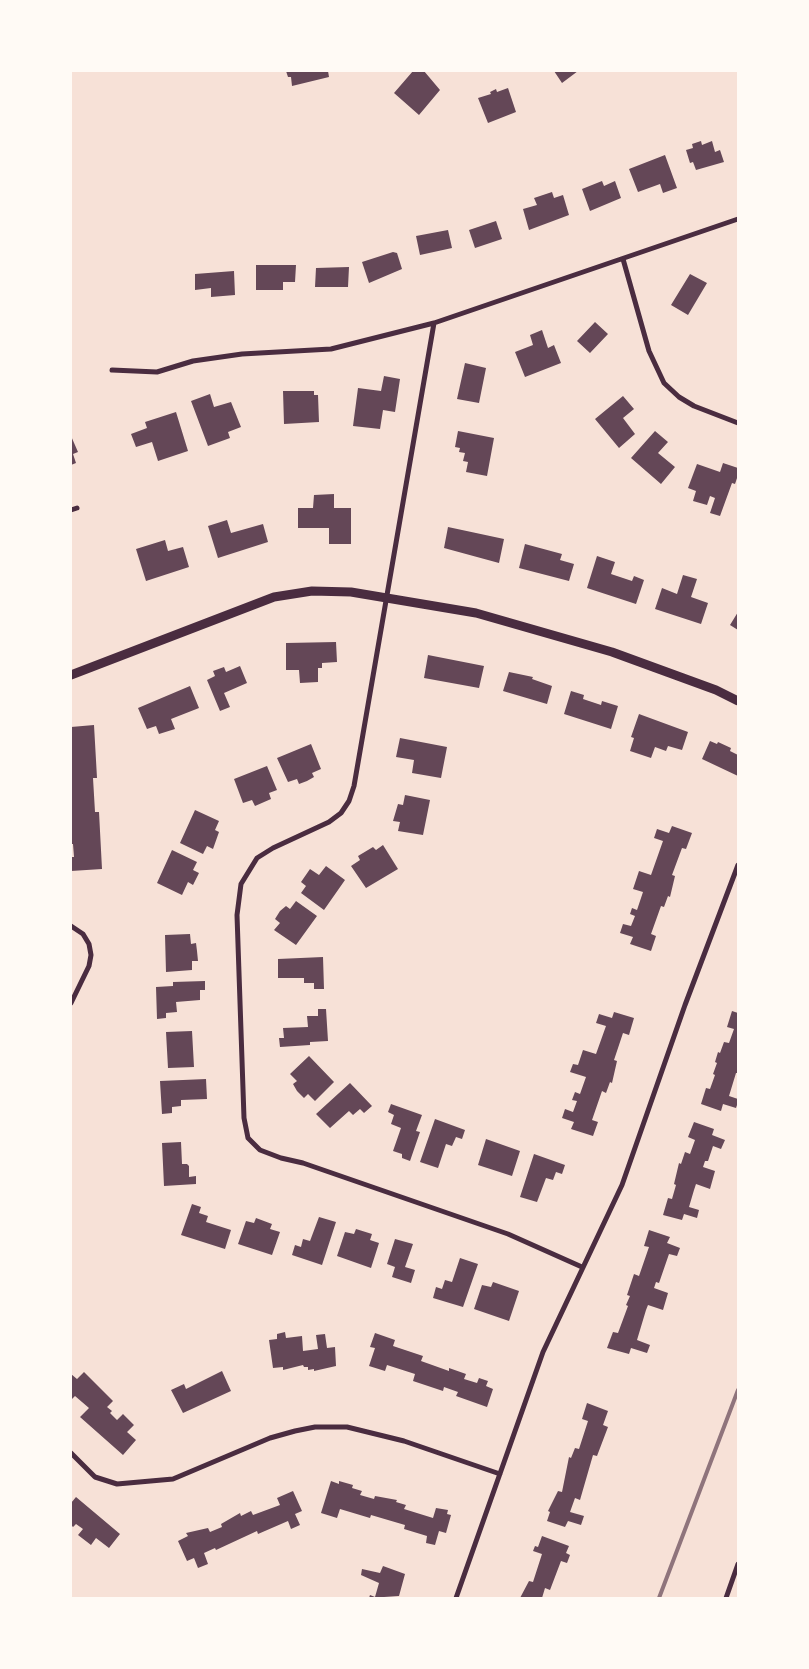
<!DOCTYPE html>
<style>
body{margin:0}
#map{position:relative;width:809px;height:1669px;overflow:hidden;background:#f7e1d7;font-family:Poppins,sans-serif}
canvas{display:block}
.frame{position:absolute;inset:0;border:72px solid #fffaf5;pointer-events:none}
</style>
<div id="map">
<canvas width="809" height="1669"></canvas>
<div class="frame"></div>
</div>
<script>
const g = document.querySelector('canvas').getContext('2d');
g.lineJoin = 'round';
function fillPath(path, color) { g.fillStyle = color; g.fill(path, 'evenodd'); }
const toPath = rows => new Path2D(rows.map(r => 'M' + r).join(''));
function stroke(path, color, width, dash) { g.strokeStyle = color; g.lineWidth = width; g.lineCap = dash ? 'butt' : 'round'; g.setLineDash(dash || []); g.stroke(path); }
fillPath(toPath([
 [286,71,328,71,329,77,292,86,291,77,288,77],
 [413,71,424,71,440,90,419,115,394,93],
 [554,71,578,71,562,83],
 [508,88,516,112,488,123,478,98,491,94,490,92,496,89,497,92],
 [701,141,702,145,712,141,715,152,720,150,724,162,696,170,693,162,690,163,686,150,693,148,692,144],
 [665,155,677,188,663,193,660,184,638,192,629,169],
 [602,181,604,186,615,181,621,198,590,211,582,189],
 [552,192,554,198,563,195,569,215,529,230,523,209,537,205,534,198],
 [496,221,502,239,475,248,469,230],
 [448,230,452,248,420,255,416,236],
 [393,252,397,253,402,269,369,283,362,262],
 [256,265,296,265,295,282,283,282,283,290,256,290],
 [349,267,348,287,315,287,316,268],
 [234,271,235,295,211,297,211,288,195,290,195,274],
 [690,274,707,283,688,315,671,305],
 [595,322,608,334,590,353,577,341],
 [542,330,548,348,554,345,561,363,525,377,515,352,533,345,530,335],
 [465,363,486,368,479,403,457,399],
 [384,376,400,379,395,412,383,410,380,429,353,426,358,388,381,391],
 [283,391,314,391,314,395,318,395,319,422,284,424],
 [210,394,214,407,231,402,241,427,228,432,230,438,208,446,191,401],
 [623,396,634,409,623,418,635,434,619,448,595,419],
 [176,412,188,451,158,461,152,442,136,447,131,434,147,428,145,422],
 [458,431,494,438,487,476,466,472,468,462,463,461,465,453,459,452,460,448,455,447],
 [655,431,668,442,658,453,675,467,661,484,631,458],
 [71,436,78,452,73,454,76,463,71,465],
 [723,463,738,468,738,475,735,484,732,483,720,516,710,513,715,498,710,496,707,505,693,501,696,491,688,488,697,464,720,472],
 [334,494,334,508,351,508,351,544,329,544,329,528,298,528,298,508,313,508,314,495],
 [227,520,231,533,263,524,268,542,218,558,208,526],
 [448,527,504,539,499,563,444,548],
 [165,540,168,551,183,547,189,567,146,581,136,549],
 [525,544,562,554,560,560,574,564,569,581,519,568],
 [597,556,615,562,611,574,632,581,634,576,644,580,636,604,587,588],
 [683,575,697,579,691,597,708,603,701,624,655,609,662,588,677,594],
 [738,612,738,630,730,625],
 [336,642,337,662,322,663,322,668,318,668,318,682,300,683,299,670,286,670,286,643],
 [428,655,484,666,479,688,424,678],
 [240,666,247,683,224,693,230,707,220,711,207,680,215,676,213,671,224,667,226,672],
 [509,672,533,677,532,679,552,686,547,704,503,691],
 [190,686,199,708,171,719,175,729,159,734,156,726,147,729,138,708],
 [571,691,584,695,583,699,601,705,602,701,618,706,611,729,564,714],
 [639,714,688,732,682,750,668,746,666,751,655,747,651,758,630,751,634,738,631,737],
 [94,725,97,778,93,778,95,812,99,812,102,869,71,871,71,857,74,857,73,844,71,844,71,727],
 [400,738,447,747,441,778,412,773,414,760,396,757],
 [710,741,717,744,718,742,731,748,730,751,738,755,738,776,702,759],
 [311,744,321,769,312,773,314,777,307,781,299,784,297,779,288,782,277,758],
 [267,766,277,790,269,793,271,799,255,806,252,800,243,803,234,779],
 [405,795,430,800,423,835,398,831,400,822,393,821,398,804,403,805],
 [195,810,219,821,215,830,219,832,213,849,207,846,203,854,180,843],
 [672,826,692,833,686,849,682,848,672,875,675,876,670,897,668,896,664,907,661,906,651,934,656,936,651,951,630,944,633,937,620,933,623,924,631,926,635,916,630,914,632,908,637,910,643,892,633,889,639,871,651,875,663,841,654,838,657,829,669,833],
 [383,845,398,869,366,888,351,866,360,860,358,856,373,847,376,850],
 [172,850,197,862,193,870,199,873,193,885,188,882,182,895,157,883],
 [326,866,345,880,324,910,301,893,306,886,301,882,310,869,319,875],
 [296,901,317,916,296,945,274,930,280,923,275,919,280,911,286,906,290,909],
 [190,934,191,944,196,943,197,951,198,961,192,961,192,970,166,972,165,935],
 [323,957,324,989,314,989,314,983,304,983,304,978,278,978,278,959],
 [205,981,205,990,200,990,200,1000,176,1002,177,1012,166,1013,166,1018,157,1019,156,987,173,986,173,982],
 [318,1009,326,1009,328,1041,310,1042,310,1045,280,1047,279,1038,284,1038,283,1028,308,1027,307,1016,318,1016],
 [732,1011,738,1013,738,1073,736,1073,729,1096,738,1099,738,1102,736,1108,723,1104,721,1111,701,1104,706,1088,710,1089,715,1075,713,1074,717,1063,715,1062,718,1052,720,1053,724,1042,729,1043,734,1029,727,1027],
 [614,1012,634,1018,629,1035,623,1033,614,1060,617,1061,612,1083,610,1082,606,1093,602,1091,592,1120,598,1122,593,1136,571,1129,574,1122,562,1118,565,1109,573,1112,577,1101,572,1100,575,1092,580,1094,586,1077,570,1072,573,1064,578,1065,583,1050,596,1054,606,1026,596,1023,599,1014,612,1018],
 [192,1031,194,1067,168,1068,166,1032],
 [309,1056,334,1082,315,1101,308,1094,304,1098,297,1091,293,1084,297,1081,290,1074],
 [206,1079,207,1099,181,1100,181,1106,172,1107,172,1113,162,1114,160,1081],
 [350,1083,372,1106,364,1113,360,1109,353,1115,349,1111,330,1128,316,1114],
 [391,1104,422,1115,416,1131,420,1132,410,1161,402,1158,402,1154,393,1151,401,1128,391,1124,394,1115,388,1112],
 [435,1119,465,1130,462,1139,456,1137,452,1146,446,1144,438,1168,420,1162],
 [694,1122,714,1129,712,1135,725,1140,721,1149,713,1146,708,1161,705,1161,703,1167,715,1171,710,1189,696,1184,694,1190,689,1207,699,1210,697,1218,684,1214,682,1220,663,1215,668,1198,672,1199,676,1185,674,1184,679,1163,681,1164,685,1152,690,1154,695,1140,688,1137],
 [486,1139,520,1151,512,1176,478,1165],
 [181,1142,182,1164,187,1164,189,1166,189,1177,196,1176,196,1184,164,1186,162,1143],
 [534,1154,565,1165,562,1174,556,1172,553,1180,546,1178,537,1202,520,1197],
 [192,1204,201,1207,199,1213,208,1216,206,1222,231,1230,225,1249,181,1235],
 [319,1217,336,1222,322,1265,292,1255,295,1245,301,1247,303,1239,310,1241],
 [256,1218,272,1224,270,1229,280,1232,272,1255,238,1244,246,1221,254,1223],
 [356,1229,372,1234,370,1240,379,1243,371,1268,337,1256,345,1232,354,1234],
 [649,1230,670,1237,667,1243,680,1248,677,1256,669,1254,659,1283,656,1282,654,1288,668,1293,663,1310,648,1305,646,1310,637,1340,650,1345,647,1353,631,1348,629,1354,607,1348,613,1332,618,1333,628,1306,626,1305,630,1296,627,1295,634,1274,639,1276,649,1247,644,1246],
 [395,1239,413,1244,405,1267,415,1270,411,1283,392,1277,395,1267,387,1264],
 [460,1258,478,1264,463,1307,433,1298,436,1287,442,1289,445,1280,452,1282],
 [493,1282,519,1291,509,1321,474,1309,482,1285,491,1287],
 [285,1332,286,1338,302,1336,303,1351,318,1349,316,1335,325,1334,327,1348,335,1347,336,1366,314,1371,314,1369,308,1370,308,1367,304,1367,303,1365,283,1370,283,1367,273,1368,269,1340,277,1339,277,1334],
 [375,1333,395,1340,393,1346,423,1356,421,1361,449,1371,449,1368,466,1374,464,1379,477,1383,479,1378,488,1381,486,1386,493,1389,487,1407,456,1396,458,1392,444,1387,443,1391,413,1381,415,1374,387,1365,385,1371,369,1366,375,1348,370,1347],
 [222,1371,231,1391,183,1413,171,1390,184,1384,186,1389],
 [84,1372,113,1401,107,1407,112,1411,110,1413,117,1420,123,1414,134,1425,127,1432,136,1440,123,1455,80,1417,89,1408,75,1396,71,1400,71,1374,77,1379],
 [587,1403,608,1411,603,1425,608,1427,597,1456,593,1455,580,1500,575,1498,570,1512,584,1516,581,1525,568,1521,565,1527,547,1521,550,1512,548,1511,558,1491,562,1492,569,1457,571,1458,575,1448,579,1449,588,1421,582,1419],
 [331,1481,339,1484,339,1481,353,1485,352,1488,362,1491,360,1495,374,1499,375,1496,397,1500,396,1502,406,1505,404,1509,433,1518,436,1508,448,1510,447,1514,451,1515,446,1533,439,1531,435,1545,426,1543,427,1536,404,1529,405,1525,371,1515,370,1518,340,1509,337,1518,321,1513],
 [293,1491,302,1511,295,1514,300,1525,291,1529,288,1521,258,1534,257,1531,216,1550,215,1548,204,1553,208,1564,198,1568,194,1558,187,1561,178,1541,188,1536,186,1533,208,1528,210,1532,222,1527,221,1524,240,1513,241,1516,251,1511,253,1515,280,1505,277,1498],
 [76,1497,120,1534,109,1548,96,1538,91,1545,78,1535,83,1529,76,1524,73,1527,71,1525,71,1503],
 [542,1536,569,1546,566,1553,570,1555,567,1563,561,1561,550,1590,545,1588,542,1598,520,1598,529,1581,533,1582,542,1554,533,1551,535,1546,538,1547],
 [383,1566,405,1574,399,1596,369,1598,370,1595,375,1597,379,1583,361,1575,362,1569,380,1573]
]), '#644757');
stroke(toPath([
 [623,259,649,351,664,383,679,397,694,406,738,423],
 [434,323,354,786,349,801,341,813,329,822,273,848,257,858,241,884,237,915,244,1118,248,1138,260,1150,281,1158,303,1163,508,1234,582,1267],
 [112,370,157,372,193,361,242,354,331,349,434,323,738,219],
 [71,510,77,508],
 [71,926,83,934,89,944,91,955,89,966,71,1003],
 [71,1453,95,1477,117,1484,173,1479,270,1438,295,1431,315,1427,347,1427,404,1441,500,1474],
 [456,1598,543,1352,622,1185,685,1005,738,865],
 [726,1598,738,1564]
]), '#4a2c40', 5);
stroke(toPath([
 [71,675,274,597,312,591,351,592,476,613,612,652,716,690,738,701]
]), '#4a2c40', 9);
stroke(toPath([
 [659,1598,738,1390]
]), '#8f747c', 4);
</script>
